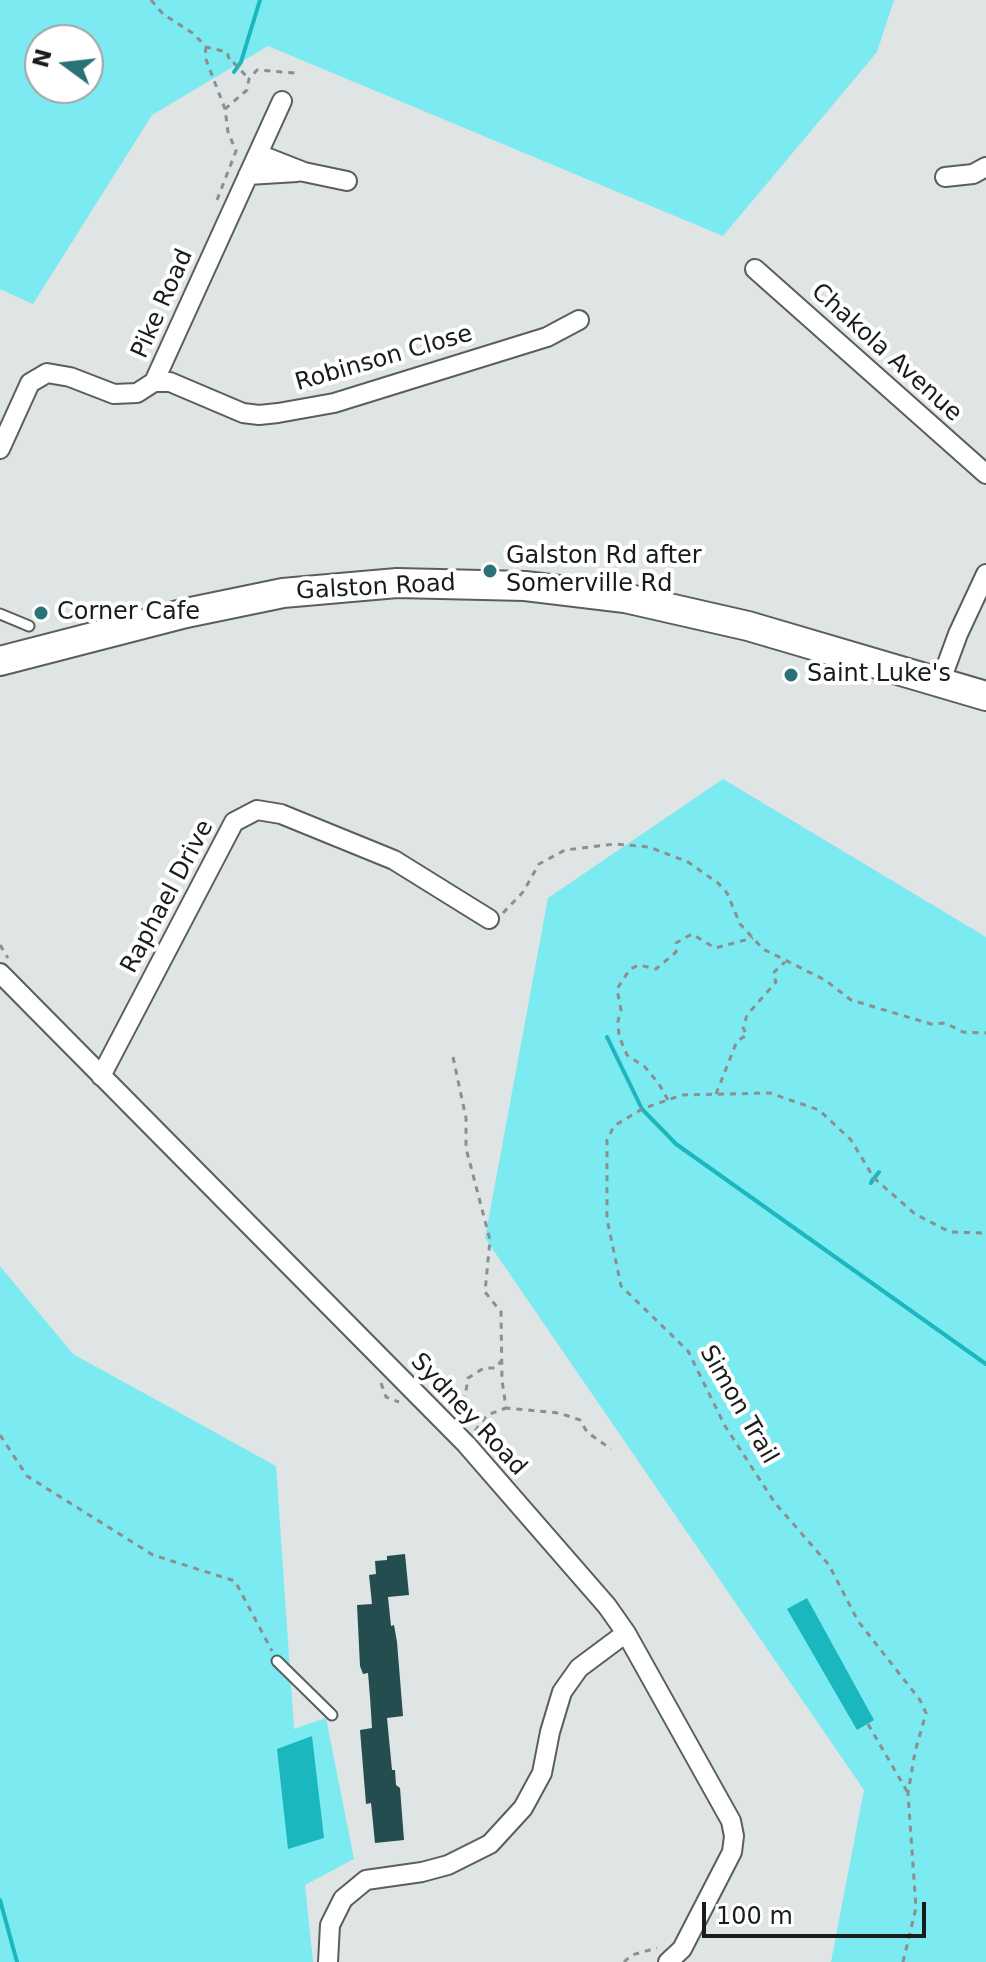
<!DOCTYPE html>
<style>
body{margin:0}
#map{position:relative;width:986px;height:1962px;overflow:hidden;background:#dfe4e4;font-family:"DejaVu Sans",sans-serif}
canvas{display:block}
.north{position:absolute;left:24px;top:24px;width:80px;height:80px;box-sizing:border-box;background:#fff;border:2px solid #a3a4a4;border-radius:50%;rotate:285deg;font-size:22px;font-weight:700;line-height:32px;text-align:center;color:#1a1c1c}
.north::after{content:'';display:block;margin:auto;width:28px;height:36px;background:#297378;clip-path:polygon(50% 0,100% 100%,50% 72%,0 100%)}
.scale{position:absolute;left:702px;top:1902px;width:224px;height:36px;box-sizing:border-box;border:4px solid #1a1c1c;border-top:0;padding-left:10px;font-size:24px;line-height:28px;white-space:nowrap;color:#1a1c1c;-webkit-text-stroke:6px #fff;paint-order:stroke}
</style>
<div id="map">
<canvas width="986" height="1962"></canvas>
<div class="north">N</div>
<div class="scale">100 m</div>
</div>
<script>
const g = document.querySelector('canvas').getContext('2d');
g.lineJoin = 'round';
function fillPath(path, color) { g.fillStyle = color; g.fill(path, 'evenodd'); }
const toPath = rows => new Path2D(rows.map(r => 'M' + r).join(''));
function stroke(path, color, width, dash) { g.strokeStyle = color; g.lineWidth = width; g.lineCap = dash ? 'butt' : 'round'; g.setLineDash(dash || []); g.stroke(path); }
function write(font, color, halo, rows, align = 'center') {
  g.font = font + ' "DejaVu Sans",sans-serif'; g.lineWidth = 8; g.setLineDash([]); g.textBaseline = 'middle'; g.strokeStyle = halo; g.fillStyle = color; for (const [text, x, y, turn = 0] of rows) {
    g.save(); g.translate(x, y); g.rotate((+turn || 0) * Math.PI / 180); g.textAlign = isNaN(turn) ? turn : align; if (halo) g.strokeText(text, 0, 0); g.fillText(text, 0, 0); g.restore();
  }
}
fillPath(toPath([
 [0,0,894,0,877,52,723,236,268,46,152,115,33,304,0,289],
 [40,40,88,40,88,88,40,88],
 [723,779,986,937,986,1962,831,1962,864,1790,485,1238,548,898],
 [0,1266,73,1354,276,1466,294,1729,326,1718,354,1859,305,1885,313,1962,0,1962]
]), '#7beaf1');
fillPath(toPath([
 [807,1598,874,1720,857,1730,787,1609],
 [312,1736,324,1838,288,1849,277,1749]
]), '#1bb7bf');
stroke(toPath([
 [234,72,241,62,260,0],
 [607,1037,642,1109,676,1144,986,1364],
 [875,1177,879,1172],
 [871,1183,873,1179],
 [0,1900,17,1962]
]), '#1bb7bf', 4);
fillPath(toPath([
 [405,1554,409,1595,388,1597,391,1626,394,1625,397,1642,403,1716,387,1718,392,1770,395,1770,396,1785,400,1788,404,1840,375,1843,371,1803,366,1804,360,1730,372,1728,370,1697,368,1673,363,1674,360,1666,357,1605,372,1604,369,1575,376,1574,375,1561,387,1560,387,1556]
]), '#234d4f');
const service = toPath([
 [0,614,29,626],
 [277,1661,332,1715]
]);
const minor = toPath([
 [258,154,304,172,347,181],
 [248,175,297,172],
 [945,177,973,174,986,167],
 [755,269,986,474],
 [154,382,170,382,243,413,259,415,278,413,334,403,547,337,579,320],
 [0,449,30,383,47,373,70,377,114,394,137,393,154,382,282,101],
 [940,683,958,634,986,574],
 [0,973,466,1444,607,1606,626,1633,731,1821,734,1836,732,1852,682,1949,668,1962],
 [101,1076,234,822,257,810,281,814,394,860,489,919],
 [328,1962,330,1925,343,1899,366,1880,422,1872,448,1865,490,1844,523,1808,542,1773,550,1732,562,1692,579,1668,626,1633]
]);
const primary = toPath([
 [0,661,186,613,283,593,397,583,525,586,625,598,748,626,986,696]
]);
stroke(service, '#5a5e5e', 13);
stroke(minor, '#5a5e5e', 22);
stroke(primary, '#5a5e5e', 32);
stroke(toPath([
 [151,0,163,14,194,34,206,47,227,52,230,62,234,63,249,79],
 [206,47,205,57,225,109],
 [217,200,236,151,228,132,225,109,247,90,249,79,257,70,295,73],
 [503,913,523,892,539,864,565,850,615,844,649,847,688,862,718,883,727,893,740,924,763,949,825,980,851,1000,931,1024,945,1023,963,1032,986,1033],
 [0,945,8,958],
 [453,1057,466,1118,466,1148,490,1240,485,1292,501,1312,502,1380,506,1408,559,1413,580,1420,587,1432,611,1449],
 [716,1094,737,1041,747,1035,743,1028,747,1015,776,982,773,973,785,962],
 [668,1100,659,1084,645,1067,627,1055,619,1036,618,1021,621,1010,617,989,630,969,639,965,656,969,676,952,676,943,692,934,715,948,753,938],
 [381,1383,386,1397,399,1402],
 [448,1401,465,1397,468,1378,484,1368,496,1368,501,1361],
 [475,1431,487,1415,506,1408],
 [0,1435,27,1476,153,1555,235,1581,272,1651],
 [868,1724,908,1793],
 [624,1962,632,1955,657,1948],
 [903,1962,916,1908,908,1793,915,1752,926,1713,920,1700,858,1621,829,1565,775,1503,725,1426,688,1351,621,1286,607,1219,607,1140,614,1126,642,1109,682,1095,770,1093,819,1110,851,1140,874,1178,915,1214,950,1232,986,1233]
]), '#8b8f8f', 3, [6, 6]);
stroke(service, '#fff', 9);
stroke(minor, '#fff', 18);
stroke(primary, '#fff', 28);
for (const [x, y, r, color] of [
 [490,571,8,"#297378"],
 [41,613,8,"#297378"],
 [791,675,8,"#297378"]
]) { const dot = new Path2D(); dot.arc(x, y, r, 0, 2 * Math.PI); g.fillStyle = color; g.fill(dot); stroke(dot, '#fff', 3); }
write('24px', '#1a1c1c', '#fff', [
 ["Pike Road",163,304,-66],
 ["Chakola Avenue",886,353,42],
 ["Robinson Close",384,359,-16],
 ["Galston Road",376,588,-3],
 ["Raphael Drive",168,897,-62],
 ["Simon Trail",738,1405,60],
 ["Sydney Road",468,1415,47]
]);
write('24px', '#1a1c1c', '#fff', [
 ["Galston Rd after",506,557],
 ["Somerville Rd",506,585],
 ["Corner Cafe",57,613],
 ["Saint Luke's",807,675]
], 'left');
</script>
